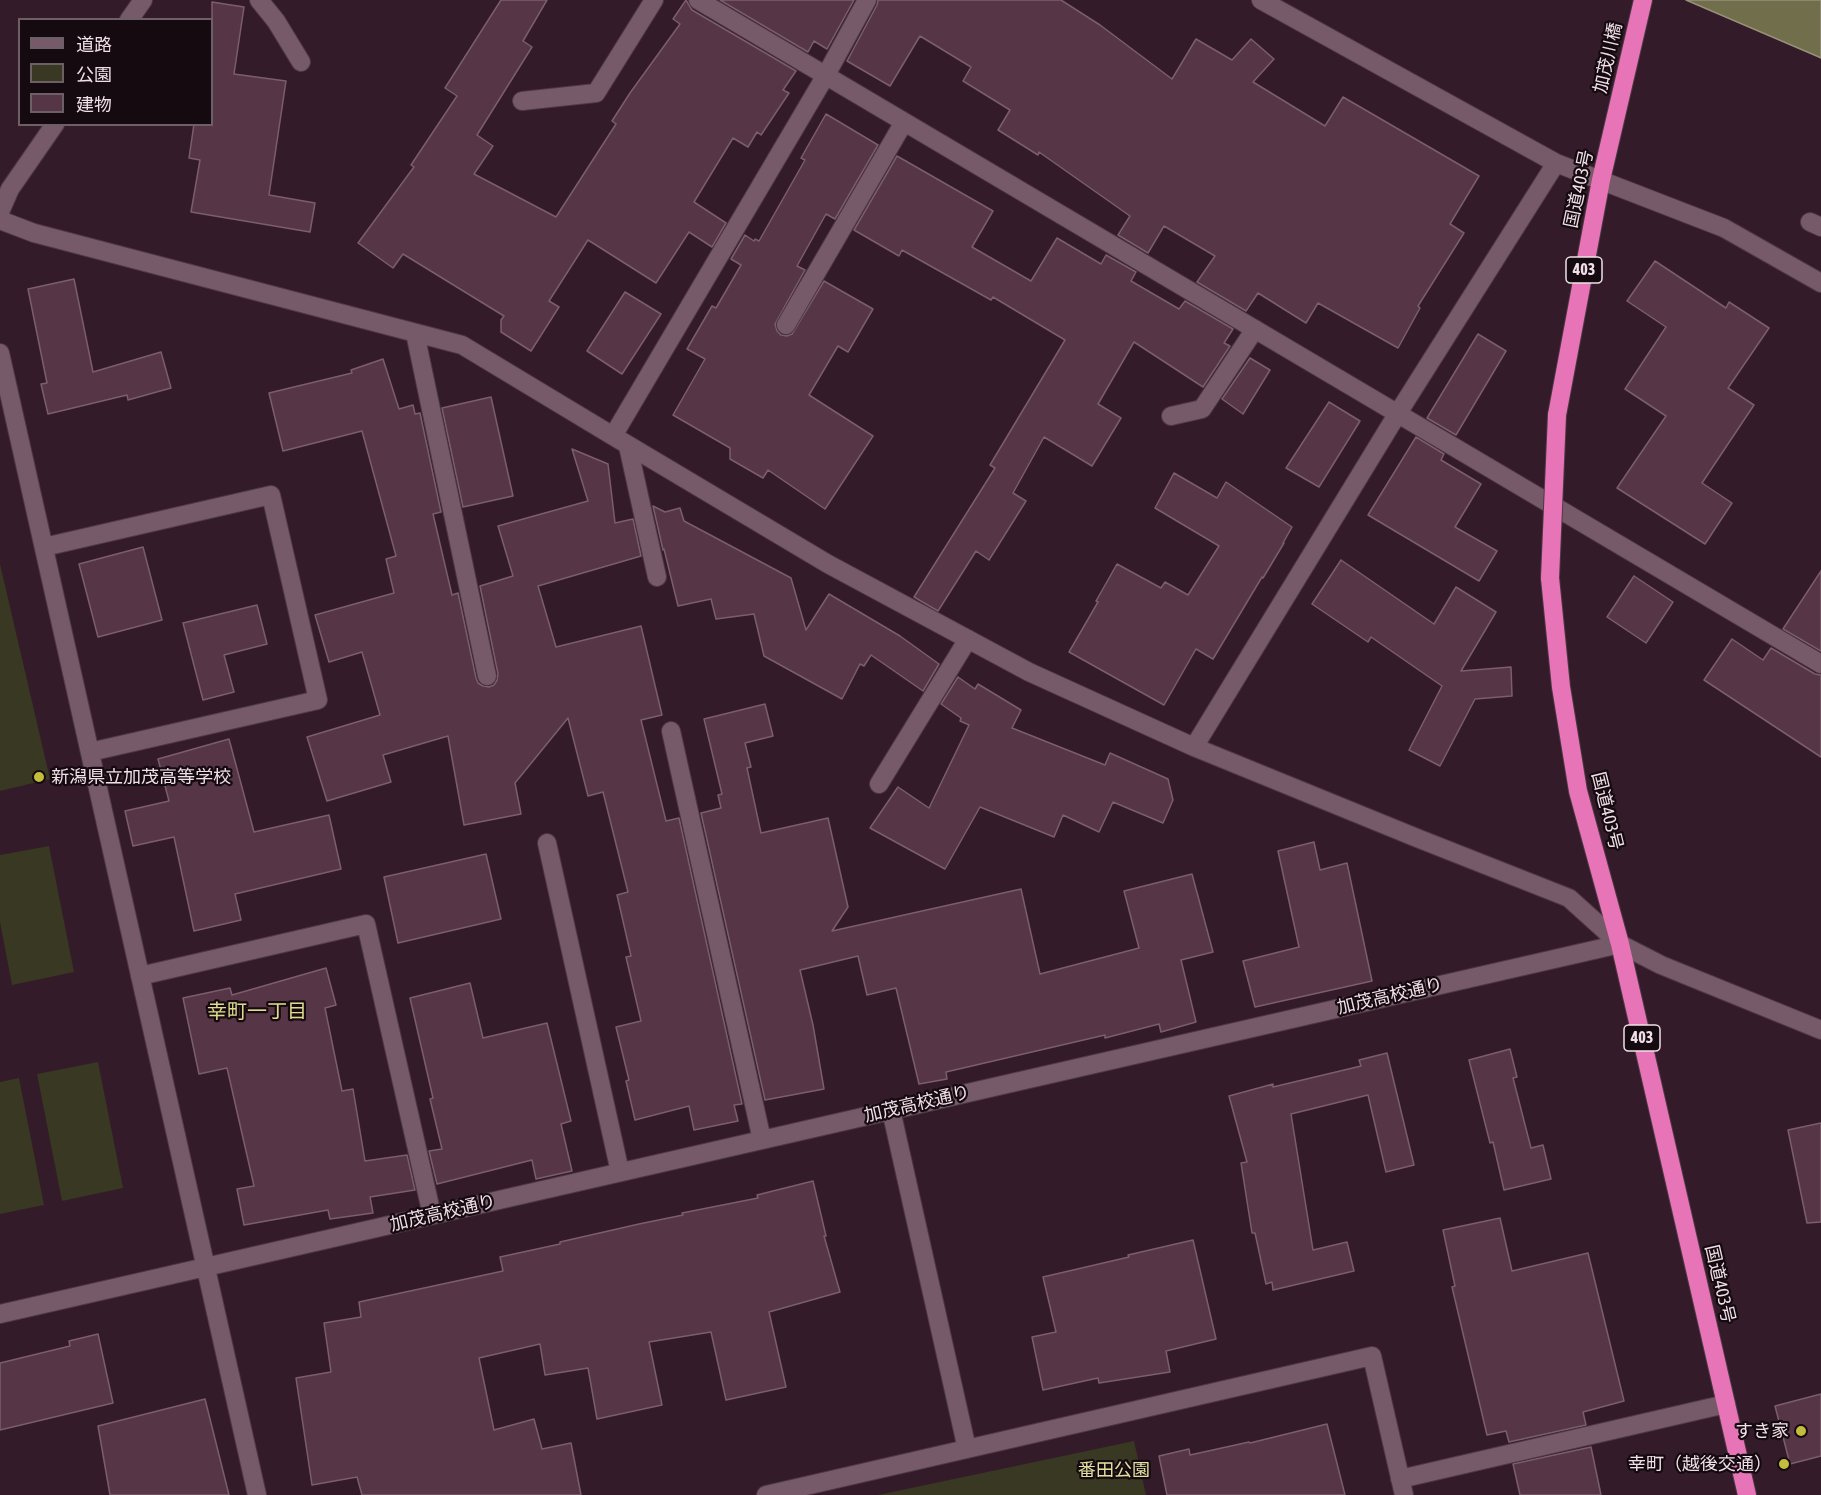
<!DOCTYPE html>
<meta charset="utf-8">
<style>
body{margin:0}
#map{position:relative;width:1821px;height:1495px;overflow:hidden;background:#341b29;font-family:"Asap Condensed","Noto Sans JP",sans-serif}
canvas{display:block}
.legend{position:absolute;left:18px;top:18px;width:195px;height:108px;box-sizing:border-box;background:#150a10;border:2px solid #6d5f66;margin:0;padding:8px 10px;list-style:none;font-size:18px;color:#f1dfe8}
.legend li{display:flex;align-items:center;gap:12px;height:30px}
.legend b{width:30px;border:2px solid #6d5f66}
</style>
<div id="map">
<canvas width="1821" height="1495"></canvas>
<ul class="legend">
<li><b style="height:8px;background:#775a69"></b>道路</li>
<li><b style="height:16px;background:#383823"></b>公園</li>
<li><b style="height:16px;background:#563547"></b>建物</li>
</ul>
</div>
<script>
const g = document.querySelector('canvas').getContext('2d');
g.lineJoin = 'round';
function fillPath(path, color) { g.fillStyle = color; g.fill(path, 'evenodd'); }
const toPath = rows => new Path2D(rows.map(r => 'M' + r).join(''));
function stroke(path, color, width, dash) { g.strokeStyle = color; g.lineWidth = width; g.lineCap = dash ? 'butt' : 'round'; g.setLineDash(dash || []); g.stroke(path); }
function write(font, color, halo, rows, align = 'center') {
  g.font = font + ' "Asap Condensed","Noto Sans JP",sans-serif'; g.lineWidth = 4.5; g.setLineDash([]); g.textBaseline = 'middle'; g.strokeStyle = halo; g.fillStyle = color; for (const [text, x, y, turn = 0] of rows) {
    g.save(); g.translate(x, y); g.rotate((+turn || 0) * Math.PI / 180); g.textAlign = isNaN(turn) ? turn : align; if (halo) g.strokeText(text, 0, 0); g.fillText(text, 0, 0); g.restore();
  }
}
fillPath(toPath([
 [0,564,50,779,0,791],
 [49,846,74,972,12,985,0,922,0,855],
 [98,1062,123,1188,62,1201,37,1074],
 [19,1078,44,1205,0,1214,0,1082],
 [1134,1441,1146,1495,878,1495]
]), '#383823');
const water = toPath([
 [1686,0,1821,0,1821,58,1819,57,1686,0]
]);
fillPath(water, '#716f4b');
stroke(water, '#97917a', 1.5);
const building = toPath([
 [501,0,547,0,523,41,532,47,477,135,493,146,474,174,556,217,616,124,612,121,630,93,680,24,673,19,686,0,692,10,796,71,783,90,789,93,761,135,757,132,748,147,733,138,694,202,726,223,712,247,689,232,656,283,588,240,549,301,559,307,531,351,501,332,501,320,504,316,403,254,393,268,358,243,414,167,411,165,457,96,445,88,501,0],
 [720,0,854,0,827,49,814,41,808,52,720,0],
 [878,0,1061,0,1100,25,1172,79,1196,39,1232,60,1251,39,1274,59,1253,82,1325,126,1343,97,1479,176,1450,224,1464,233,1418,306,1420,308,1398,348,1318,303,1306,323,1258,293,1246,311,1197,282,1215,256,1164,226,1148,253,1118,235,1130,216,1039,152,1038,155,998,130,1010,110,963,81,971,67,920,36,890,86,847,61,877,5,878,0],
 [212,2,244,7,234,74,286,81,269,195,315,203,310,232,191,212,200,160,189,158,194,124,212,124,212,2],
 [826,114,878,145,835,219,826,214,797,266,805,270,775,324,777,331,781,335,787,336,792,334,824,281,873,309,848,352,838,346,809,395,873,436,825,509,768,470,763,478,730,459,730,448,673,415,705,359,687,349,712,306,716,308,741,265,731,259,745,235,754,241,755,239,759,241,805,160,801,158,826,114],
 [897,156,993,211,972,247,1031,281,1057,238,1101,264,1106,255,1136,272,1131,281,1179,309,1185,301,1233,329,1224,343,1230,346,1203,387,1134,342,1098,404,1121,418,1092,466,1044,437,1013,493,1026,501,989,560,976,551,938,611,914,597,995,468,990,465,1065,340,993,297,991,300,902,250,899,256,854,230,897,156],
 [1655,261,1726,308,1729,302,1769,328,1728,388,1754,405,1702,483,1732,503,1705,544,1617,488,1666,416,1625,389,1666,327,1627,301,1655,261],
 [74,279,93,372,161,352,171,388,128,400,127,395,48,414,41,384,47,383,28,289,74,279],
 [625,292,661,314,622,374,587,351,625,292],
 [1478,334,1506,351,1456,435,1427,418,1478,334],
 [1250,358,1270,370,1243,414,1222,399,1250,358],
 [383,359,399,409,413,405,415,414,420,413,441,512,433,514,452,595,458,593,476,678,478,683,483,686,489,687,494,685,497,680,498,674,480,586,513,576,498,526,588,501,572,449,608,464,615,523,633,519,641,556,538,586,556,647,641,626,662,715,641,720,666,821,679,818,742,1104,734,1105,738,1121,694,1130,689,1106,635,1120,626,1081,629,1080,616,1027,641,1021,626,957,631,956,617,895,628,892,603,792,588,796,568,718,515,783,521,814,464,825,448,736,383,755,391,782,327,801,307,737,380,715,362,652,329,662,315,615,394,593,386,559,396,556,362,431,283,451,269,393,352,373,351,370,383,359],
 [491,397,513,496,463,507,442,408,491,397],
 [1329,402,1360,421,1319,487,1286,468,1329,402],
 [1416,437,1444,454,1441,460,1481,484,1455,527,1497,551,1479,581,1368,515,1416,437],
 [1174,473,1217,498,1226,482,1292,527,1283,543,1284,543,1263,578,1262,577,1213,659,1196,649,1164,705,1069,652,1098,602,1096,601,1117,564,1161,588,1165,582,1188,595,1219,546,1155,508,1174,473],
 [653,506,665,512,680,508,684,521,791,578,806,630,829,594,900,636,939,664,923,691,871,655,864,666,860,664,842,699,764,656,754,614,716,619,711,599,678,606,664,549,663,550,653,506],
 [143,547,162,620,98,637,79,564,143,547],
 [1341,560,1434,624,1456,587,1496,612,1461,671,1511,667,1512,696,1475,699,1440,766,1409,750,1442,686,1371,637,1368,642,1312,604,1341,560],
 [1821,571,1821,651,1783,629,1821,571],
 [1634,576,1673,602,1646,643,1607,617,1634,576],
 [257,605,267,644,224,655,234,692,203,700,183,623,257,605],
 [1732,639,1763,660,1771,648,1815,674,1821,675,1821,757,1704,680,1732,639],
 [958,677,975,689,978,684,1021,710,1012,728,1105,765,1110,753,1168,779,1173,800,1163,823,1113,802,1099,832,1063,815,1054,837,980,807,945,869,870,828,898,787,929,808,969,725,960,721,961,718,941,704,958,677],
 [765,704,773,736,745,743,751,767,747,768,761,833,828,818,848,907,832,931,1021,889,1040,974,1139,948,1124,891,1192,874,1213,952,1181,960,1196,1022,1161,1032,1159,1024,1105,1038,1105,1035,946,1072,947,1079,919,1084,896,988,867,995,858,956,800,970,813,1025,824,1089,765,1100,701,813,721,808,718,795,722,794,704,719,765,704],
 [229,739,254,832,329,815,341,869,235,894,241,920,194,931,174,837,133,846,125,811,169,801,158,759,229,739],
 [1314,842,1320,870,1347,863,1372,981,1255,1007,1243,961,1299,947,1278,851,1314,842],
 [486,854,501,919,398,943,384,877,486,854],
 [326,968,336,1005,325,1008,342,1091,353,1089,365,1161,407,1155,415,1190,370,1197,373,1213,330,1219,328,1210,244,1225,237,1189,254,1186,227,1068,199,1074,183,998,230,988,232,995,326,968],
 [470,983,483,1038,547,1023,571,1121,561,1124,572,1171,536,1179,532,1160,437,1184,429,1151,442,1149,430,1099,433,1098,410,998,470,983],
 [1510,1049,1517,1077,1513,1078,1531,1148,1543,1145,1551,1179,1504,1190,1493,1142,1490,1143,1469,1060,1510,1049],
 [1387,1053,1414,1165,1386,1172,1368,1095,1291,1114,1313,1250,1347,1242,1354,1271,1273,1290,1272,1282,1266,1284,1255,1233,1252,1233,1241,1163,1247,1162,1229,1096,1273,1084,1273,1087,1361,1066,1359,1060,1387,1053],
 [1821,1123,1821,1222,1807,1223,1788,1130,1821,1123],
 [813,1181,826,1236,824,1236,840,1292,769,1312,786,1387,726,1400,711,1332,649,1342,662,1405,597,1419,588,1368,545,1375,540,1344,479,1358,494,1430,534,1419,542,1449,571,1443,581,1495,362,1495,357,1477,312,1485,296,1378,331,1372,324,1323,361,1317,359,1302,503,1271,500,1257,560,1244,560,1242,639,1224,683,1215,682,1213,758,1198,757,1195,813,1181],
 [1500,1218,1512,1271,1588,1253,1624,1401,1583,1412,1586,1425,1509,1442,1506,1431,1487,1435,1452,1287,1455,1286,1443,1230,1500,1218],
 [1193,1240,1216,1339,1166,1351,1170,1372,1099,1383,1098,1378,1043,1390,1032,1337,1056,1332,1043,1277,1129,1257,1128,1255,1193,1240],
 [98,1334,113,1403,0,1430,0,1363,70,1346,69,1341,98,1334],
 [1821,1394,1821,1456,1790,1464,1775,1406,1821,1394],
 [205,1399,229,1495,110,1495,98,1426,205,1399],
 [1327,1424,1345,1495,1167,1495,1159,1456,1189,1449,1190,1455,1249,1442,1250,1443,1327,1424],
 [1591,1447,1601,1495,1520,1495,1513,1464,1591,1447]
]);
fillPath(building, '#563547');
stroke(building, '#7b5e6d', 1.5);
const minor = toPath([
 [259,0,276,21,301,62],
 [698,0,1821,664],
 [1261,0,1556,163,1724,228,1821,283],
 [129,20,143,0],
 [522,101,596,93,654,0],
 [0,212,10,189,55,124],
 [0,220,34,233,462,345,613,436,828,564,1029,672,1194,747,1417,838,1569,898,1620,944,1661,965,1821,1030],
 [1810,222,1821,227],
 [786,325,904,122],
 [415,333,487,676],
 [0,353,257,1495],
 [1171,416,1202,409,1255,329],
 [613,436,826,75,867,0],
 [628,446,657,577],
 [44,547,271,495,318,700,90,752],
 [671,731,762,1140],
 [1194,747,1398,413,1556,163],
 [879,784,968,639],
 [547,843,620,1172],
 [140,976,366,924,432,1215],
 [891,1110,967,1449],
 [0,1314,1620,944],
 [1400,1479,1726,1404],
 [766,1495,1372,1356,1404,1495]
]);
const highway = toPath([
 [1557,415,1601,180,1643,0],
 [1550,578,1561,687,1578,791,1620,944,1747,1495]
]);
stroke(minor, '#4e3945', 20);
stroke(highway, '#4e3945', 20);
stroke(minor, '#775a69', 18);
stroke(highway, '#e874b8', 18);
const highwayBridge = toPath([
 [1550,578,1557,415]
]);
stroke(highwayBridge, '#4e3945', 20, []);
stroke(highwayBridge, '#e874b8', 18);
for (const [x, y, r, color] of [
 [39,777,6,"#c3bd3e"],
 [1801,1431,6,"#c3bd3e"],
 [1784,1464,6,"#c3bd3e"]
]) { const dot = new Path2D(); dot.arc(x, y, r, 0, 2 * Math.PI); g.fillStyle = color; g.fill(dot); stroke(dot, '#150a10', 2); }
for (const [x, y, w] of [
 [1584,270,36],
 [1642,1038,36]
]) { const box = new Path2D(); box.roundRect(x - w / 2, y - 13, w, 26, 4.5); g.fillStyle = '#150a10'; g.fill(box); stroke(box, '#f1dfe8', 1.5); }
write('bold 16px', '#f1dfe8', null, [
 ["403",1584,270],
 ["403",1642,1038]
]);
write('18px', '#f1dfe8', '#150a10', [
 ["加茂川橋",1608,58,-77],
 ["国道403号",1579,189,-78],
 ["国道403号",1607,811,76],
 ["加茂高校通り",1390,996,-13],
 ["加茂高校通り",917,1104,-13],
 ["加茂高校通り",443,1213,-13],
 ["国道403号",1720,1284,77]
]);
write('18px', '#f1dfe8', '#150a10', [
 ["新潟県立加茂高等学校",51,777,"left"],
 ["すき家",1789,1431],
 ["幸町（越後交通）",1772,1464]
], 'right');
write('18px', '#e1e09f', '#150a10', [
 ["番田公園",1114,1470]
]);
write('20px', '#dedb8d', '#150a10', [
 ["幸町一丁目",257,1012]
]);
</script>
